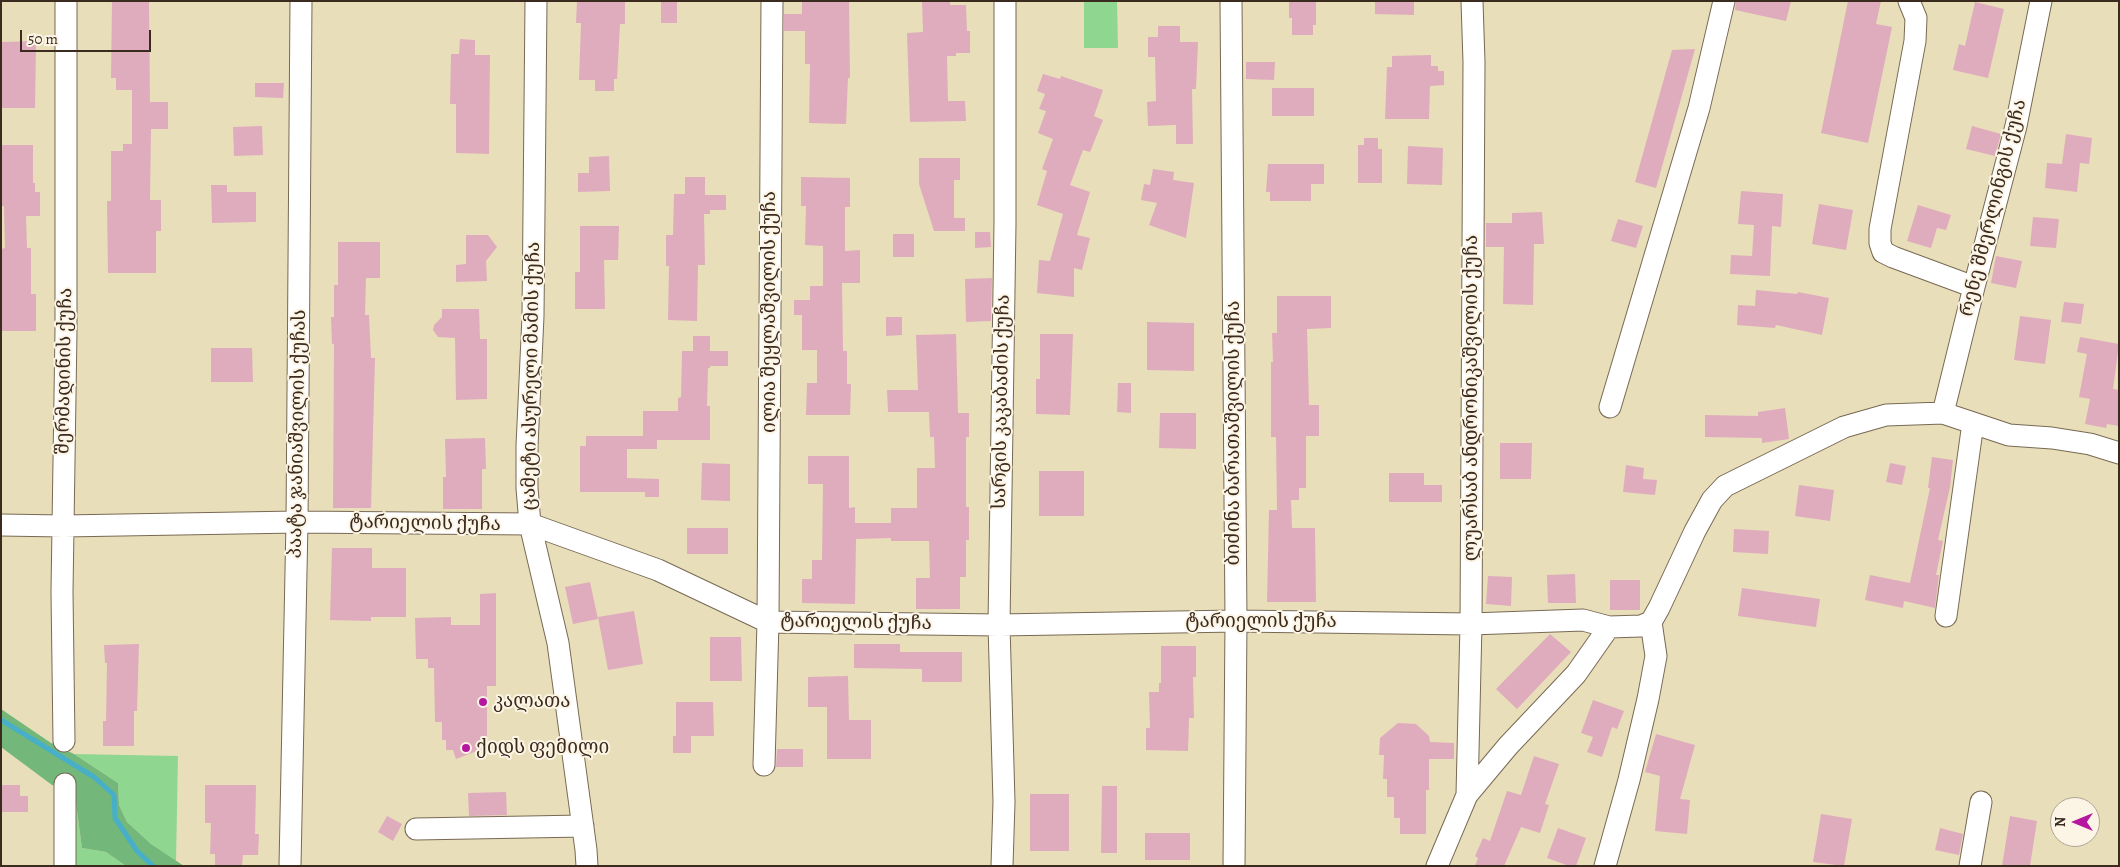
<!DOCTYPE html>
<meta charset="utf-8">
<style>
body{margin:0}
#map{position:relative;width:2120px;height:867px;overflow:hidden;background:#e8deb9;font-family:Alegreya,serif}
canvas{display:block}
.frame{position:absolute;inset:0;border:2px solid #3b2a1e;pointer-events:none}
.north{position:absolute;left:2050px;top:797px;width:50px;height:50px;box-sizing:border-box;background:#fcf5e5;border:1px solid #afa495;border-radius:50%;rotate:270deg;font-size:14px;font-weight:700;line-height:20px;text-align:center;color:#3b2a1e}
.north::after{content:'';display:block;margin:auto;width:18px;height:22px;background:#b5179e;clip-path:polygon(50% 0,100% 100%,50% 72%,0 100%)}
.scale{position:absolute;left:20px;top:30px;width:131px;height:22px;box-sizing:border-box;border:2px solid #3b2a1e;border-top:0;padding-left:6px;font-size:15px;line-height:18px;white-space:nowrap;color:#3b2a1e;-webkit-text-stroke:4px #fcf5e5;paint-order:stroke}
</style>
<div id="map">
<canvas width="2120" height="867"></canvas>
<div class="frame"></div>
<div class="north">N</div>
<div class="scale">50 m</div>
</div>
<script>
const g = document.querySelector('canvas').getContext('2d');
g.lineJoin = 'round';
function fillPath(path, color) { g.fillStyle = color; g.fill(path, 'evenodd'); }
const toPath = rows => new Path2D(rows.map(r => 'M' + r).join(''));
function stroke(path, color, width, dash) { g.strokeStyle = color; g.lineWidth = width; g.lineCap = dash ? 'butt' : 'round'; g.setLineDash(dash || []); g.stroke(path); }
function write(font, color, halo, rows, align = 'center') {
  g.font = font + ' Alegreya,"Noto Serif Georgian",serif'; g.lineWidth = 4; g.setLineDash([]); g.textBaseline = 'middle'; g.strokeStyle = halo; g.fillStyle = color; for (const [text, x, y, turn = 0] of rows) {
    g.save(); g.translate(x, y); g.rotate((+turn || 0) * Math.PI / 180); g.textAlign = isNaN(turn) ? turn : align; if (halo) g.strokeText(text, 0, 0); g.fillText(text, 0, 0); g.restore();
  }
}
fillPath(toPath([
 [1084,1,1117,1,1118,48,1084,48],
 [74,754,178,756,176,861,151,844,127,822,119,805,118,783],
 [74,789,82,848,106,852,126,866,74,866]
]), '#8fd690');
fillPath(toPath([
 [1,709,51,743,74,754,118,783,119,805,127,822,151,844,184,866,126,866,106,852,82,848,74,789,52,785,1,747]
]), '#73b77a');
stroke(toPath([
 [1,720,94,777,114,795,115,818,137,851,153,866]
]), '#47afc7', 5);
fillPath(toPath([
 [112,1,149,1,150,102,168,102,168,129,151,129,150,200,161,200,161,231,156,231,156,273,108,273,107,201,111,201,111,151,123,151,123,144,132,144,132,90,116,90,116,78,111,78],
 [577,1,625,1,625,24,620,24,617,79,614,79,614,91,595,91,595,80,579,80,581,23,576,23],
 [661,1,677,1,677,23,661,23],
 [802,1,849,1,850,78,848,78,846,124,809,123,810,64,805,64,805,31,784,31,784,14,802,14],
 [922,1,950,1,950,5,966,5,967,31,970,31,970,53,956,53,956,56,947,56,948,101,965,101,966,121,910,122,907,33,923,32],
 [1289,1,1316,1,1316,25,1313,25,1313,35,1292,35,1292,18,1289,18],
 [1375,1,1414,1,1414,15,1375,14],
 [1736,1,1791,1,1786,21,1735,10],
 [1848,1,1881,1,1876,24,1892,27,1868,143,1821,133],
 [1975,2,2004,9,1988,78,1953,70,1959,44,1965,46],
 [1158,26,1180,26,1180,42,1198,42,1196,89,1192,89,1193,144,1176,144,1176,125,1148,126,1147,102,1156,101,1155,57,1148,57,1148,37,1158,37],
 [460,39,475,40,475,55,490,55,489,154,456,153,456,104,450,104,451,54,459,54],
 [36,41,35,108,1,108,1,42],
 [1695,49,1656,188,1635,182,1672,50],
 [1431,55,1431,66,1438,66,1438,71,1444,71,1444,85,1430,86,1429,119,1385,119,1387,67,1392,67,1392,56],
 [1246,62,1275,62,1274,80,1246,79],
 [1043,74,1060,79,1061,76,1103,90,1094,116,1103,120,1090,152,1083,150,1070,185,1090,192,1077,235,1090,238,1082,270,1074,268,1074,297,1037,293,1039,260,1050,261,1063,214,1037,205,1047,171,1042,169,1053,139,1038,133,1046,111,1039,109,1045,94,1037,91],
 [255,83,284,83,283,98,255,97],
 [1272,88,1314,88,1314,116,1272,116],
 [262,126,263,155,234,156,233,127],
 [1972,126,2001,134,1995,156,1966,149],
 [2066,134,2092,138,2089,164,2080,163,2077,192,2045,188,2047,163,2062,164],
 [1364,138,1378,138,1378,149,1382,149,1382,183,1358,183,1358,145,1364,145],
 [1,145,33,145,33,183,35,183,35,192,40,192,40,216,26,216,27,248,31,248,31,294,36,294,36,331,1,331,1,249,5,248,4,206,1,206],
 [1408,146,1443,148,1442,185,1407,184],
 [609,156,610,191,578,192,578,173,589,173,589,157],
 [919,158,960,158,960,180,954,180,954,218,965,218,965,231,934,231,919,184],
 [1268,164,1324,164,1324,184,1311,184,1311,201,1270,201,1270,192,1266,192],
 [1153,169,1174,172,1173,180,1194,183,1186,238,1149,225,1157,203,1141,200,1144,184,1150,185],
 [685,177,705,177,705,195,726,195,726,210,710,210,710,214,704,214,705,265,698,265,697,321,668,320,669,266,666,266,666,235,673,235,674,194,685,194],
 [801,177,850,178,850,207,845,207,845,251,860,250,860,283,842,283,843,351,847,351,847,384,851,384,850,415,806,415,807,383,817,383,817,350,802,350,802,315,794,315,794,300,810,300,810,286,823,286,823,246,805,245,806,206,801,206],
 [211,185,227,185,227,192,256,192,256,222,212,223],
 [1741,191,1783,194,1781,227,1772,226,1770,276,1730,274,1731,255,1752,256,1754,225,1738,224],
 [1819,204,1853,210,1846,250,1812,244],
 [1918,205,1951,215,1946,230,1937,228,1931,248,1907,241],
 [1542,212,1544,244,1534,244,1533,305,1503,304,1504,247,1486,247,1486,223,1512,223,1512,213],
 [2033,217,2059,219,2056,248,2030,246],
 [1618,219,1643,226,1636,248,1611,241],
 [580,226,619,226,618,260,604,260,605,309,575,309,575,272,580,272],
 [975,232,990,232,991,247,975,248],
 [893,234,914,234,914,257,893,257],
 [466,235,488,235,497,247,486,261,487,281,456,282,456,265,466,264],
 [338,242,380,242,380,278,366,278,365,315,369,315,371,358,375,358,371,508,333,508,334,344,332,344,331,317,334,317,334,285,338,285],
 [1996,256,2022,261,2016,288,1991,283],
 [992,278,991,321,966,322,965,279],
 [1756,290,1797,294,1798,292,1829,298,1822,335,1776,325,1775,328,1737,325,1738,305,1755,306],
 [1277,296,1331,296,1331,328,1307,329,1309,405,1319,405,1319,436,1306,436,1306,488,1299,488,1299,500,1291,500,1292,528,1315,528,1316,602,1267,602,1269,510,1277,510,1276,437,1271,437,1271,362,1273,362,1272,333,1277,333],
 [2064,302,2084,304,2081,324,2061,322],
 [442,309,479,309,480,339,487,339,487,399,456,400,455,338,438,337,433,330,434,325,442,317],
 [2020,316,2051,320,2045,364,2014,360],
 [886,317,902,317,902,335,886,336],
 [1147,322,1194,323,1194,371,1147,370],
 [956,334,958,413,969,413,969,437,966,437,966,507,969,507,969,540,966,540,966,577,960,577,960,609,916,609,916,578,930,578,929,541,891,541,891,538,856,539,855,604,802,603,802,579,812,579,812,560,822,560,823,484,808,484,808,456,849,456,849,508,855,507,855,523,891,523,891,508,917,508,917,468,935,468,934,437,930,437,929,412,888,412,887,390,918,390,916,335],
 [1040,334,1073,334,1070,415,1036,414,1036,379,1040,379],
 [693,336,710,336,710,351,728,351,728,366,710,366,710,368,708,368,707,406,710,406,710,440,657,440,657,449,627,449,627,478,659,479,659,497,645,497,645,492,580,492,580,446,586,446,586,436,643,436,643,411,678,411,678,398,681,397,682,351,693,351],
 [2080,337,2119,344,2113,389,2119,390,2119,426,2107,424,2106,428,2085,424,2090,399,2079,397,2087,354,2077,352],
 [211,348,252,348,253,382,211,382],
 [1118,383,1131,383,1131,413,1117,412],
 [1785,408,1789,439,1762,443,1762,438,1705,437,1705,415,1758,416,1758,412],
 [1160,413,1196,413,1196,449,1159,448],
 [485,438,486,469,482,469,482,509,443,509,443,477,446,477,445,439],
 [1500,443,1532,443,1531,479,1500,479],
 [1932,457,1953,460,1950,487,1938,540,1943,541,1936,575,1939,575,1935,608,1904,601,1903,608,1865,600,1870,575,1910,583,1930,488,1928,488],
 [702,463,730,464,730,501,701,500],
 [1890,463,1906,466,1902,485,1886,482],
 [1626,465,1644,468,1643,479,1657,480,1655,495,1623,492],
 [1039,471,1084,471,1084,516,1039,516],
 [1389,473,1424,473,1424,485,1442,485,1442,502,1389,502],
 [1799,485,1834,490,1830,521,1795,516],
 [687,528,728,528,728,554,687,554],
 [1734,529,1769,531,1768,554,1733,552],
 [332,548,372,548,372,568,406,568,406,617,371,617,371,621,330,620],
 [1575,574,1576,603,1548,603,1547,575],
 [1488,576,1512,577,1511,606,1486,604],
 [1610,580,1640,580,1640,610,1610,610],
 [590,582,598,619,573,624,565,587],
 [1742,588,1820,599,1816,627,1738,616],
 [496,593,496,686,487,686,487,747,456,759,453,750,446,750,446,740,442,740,442,722,435,722,434,668,428,668,428,659,416,659,415,618,451,617,451,625,480,625,480,594],
 [634,611,643,664,608,670,598,617],
 [1550,634,1571,652,1517,709,1496,689],
 [710,637,741,637,742,681,710,681],
 [139,644,137,711,134,711,134,746,103,746,103,721,106,721,107,663,105,663,104,645],
 [854,644,900,644,900,652,962,652,962,682,922,682,922,669,854,668],
 [1161,646,1196,646,1196,677,1193,677,1194,718,1189,718,1188,751,1146,750,1146,728,1150,728,1149,692,1159,692,1159,683,1161,683],
 [848,676,849,720,871,720,871,759,827,759,827,707,808,707,808,677],
 [1593,700,1624,711,1617,729,1612,727,1602,757,1587,752,1593,737,1581,733],
 [676,702,713,702,714,736,691,736,691,753,673,753,673,736,676,736],
 [1398,723,1416,724,1429,736,1430,742,1454,743,1454,759,1429,759,1429,790,1426,790,1426,834,1400,834,1400,818,1394,818,1394,797,1387,797,1387,779,1383,779,1384,755,1379,755,1380,738],
 [1656,734,1695,745,1680,799,1690,800,1687,834,1655,831,1660,776,1645,772],
 [777,749,803,749,803,767,776,767],
 [1534,756,1559,764,1545,804,1549,805,1540,833,1521,827,1504,866,1475,866,1478,858,1475,856,1483,838,1490,841,1507,791,1521,795],
 [1,785,20,785,20,796,28,796,28,812,1,812],
 [205,785,256,785,255,834,259,834,258,855,243,855,242,865,215,865,215,854,210,854,211,823,205,823],
 [1102,786,1117,786,1117,853,1101,853],
 [506,792,507,815,469,816,468,793],
 [1030,794,1069,794,1069,851,1030,851],
 [1821,814,1852,819,1844,866,1813,862],
 [387,816,402,824,393,841,378,832],
 [2010,816,2037,821,2030,866,2002,866],
 [1558,828,1586,838,1576,866,1569,866,1547,858],
 [1940,828,1963,834,1959,855,1935,850],
 [1145,833,1190,833,1190,860,1145,860]
]), '#dfacbe');
const minor = toPath([
 [536,1,533,316,527,446,527,488,530,524,558,643,586,850,587,866],
 [1231,1,1236,621,1234,866],
 [1909,1,1916,18,1915,41,1880,229,1880,243,1883,252,1893,257,1974,287],
 [1610,407,1699,108,1724,1],
 [1943,413,1974,287,2016,126,2041,1],
 [1,525,63,526,297,522,530,524,658,570,768,622,999,625,1236,621,1471,624,1583,620,1609,627],
 [1946,616,1973,423],
 [64,741,62,592,66,330,66,1],
 [764,765,768,622,772,1],
 [65,784,65,866],
 [1467,795,1471,624,1474,62,1472,1],
 [416,829,583,826],
 [290,866,297,522,301,1],
 [1002,866,1004,802,999,625,1005,223,1005,1],
 [1437,866,1467,795,1508,746,1576,674,1609,627,1641,626,1651,622,1659,608,1695,531,1712,500,1725,486,1844,427,1886,415,1943,413,2009,435,2052,438,2090,444,2119,453],
 [1605,866,1629,780,1648,699,1656,656,1651,622],
 [1970,866,1981,802]
]);
stroke(minor, '#786954', 23);
stroke(minor, '#fff', 21);
for (const [x, y, r, color] of [
 [483,702,5,"#b5179e"],
 [466,748,5,"#b5179e"]
]) { const dot = new Path2D(); dot.arc(x, y, r, 0, 2 * Math.PI); g.fillStyle = color; g.fill(dot); stroke(dot, '#fcf5e5', 2); }
write('19px', '#3b2a1e', '#fcf5e5', [
 ["რენე შმერლინგის ქუჩა",1994,208,-76],
 ["ილია შეყლაშვილის ქუჩა",770,312,-90],
 ["შერმადინის ქუჩა",65,371,-89],
 ["ცამეტი ასურელი მამის ქუჩა",532,376,-89],
 ["ლუარსაბ ანდრონიკაშვილის ქუჩა",1472,398,-90],
 ["სარგის კაკაბაძის ქუჩა",1002,402,-89],
 ["ბიძინა ბარათაშვილის ქუჩა",1234,433,-90],
 ["პაატა ჯანიაშვილის ქუჩას",298,434,-89],
 ["ტარიელის ქუჩა",425,524,1],
 ["ტარიელის ქუჩა",1261,622],
 ["ტარიელის ქუჩა",856,623,1]
]);
write('19px', '#3b2a1e', '#fcf5e5', [
 ["კალათა",493,702],
 ["ქიდს ფემილი",476,748]
], 'left');
</script>
